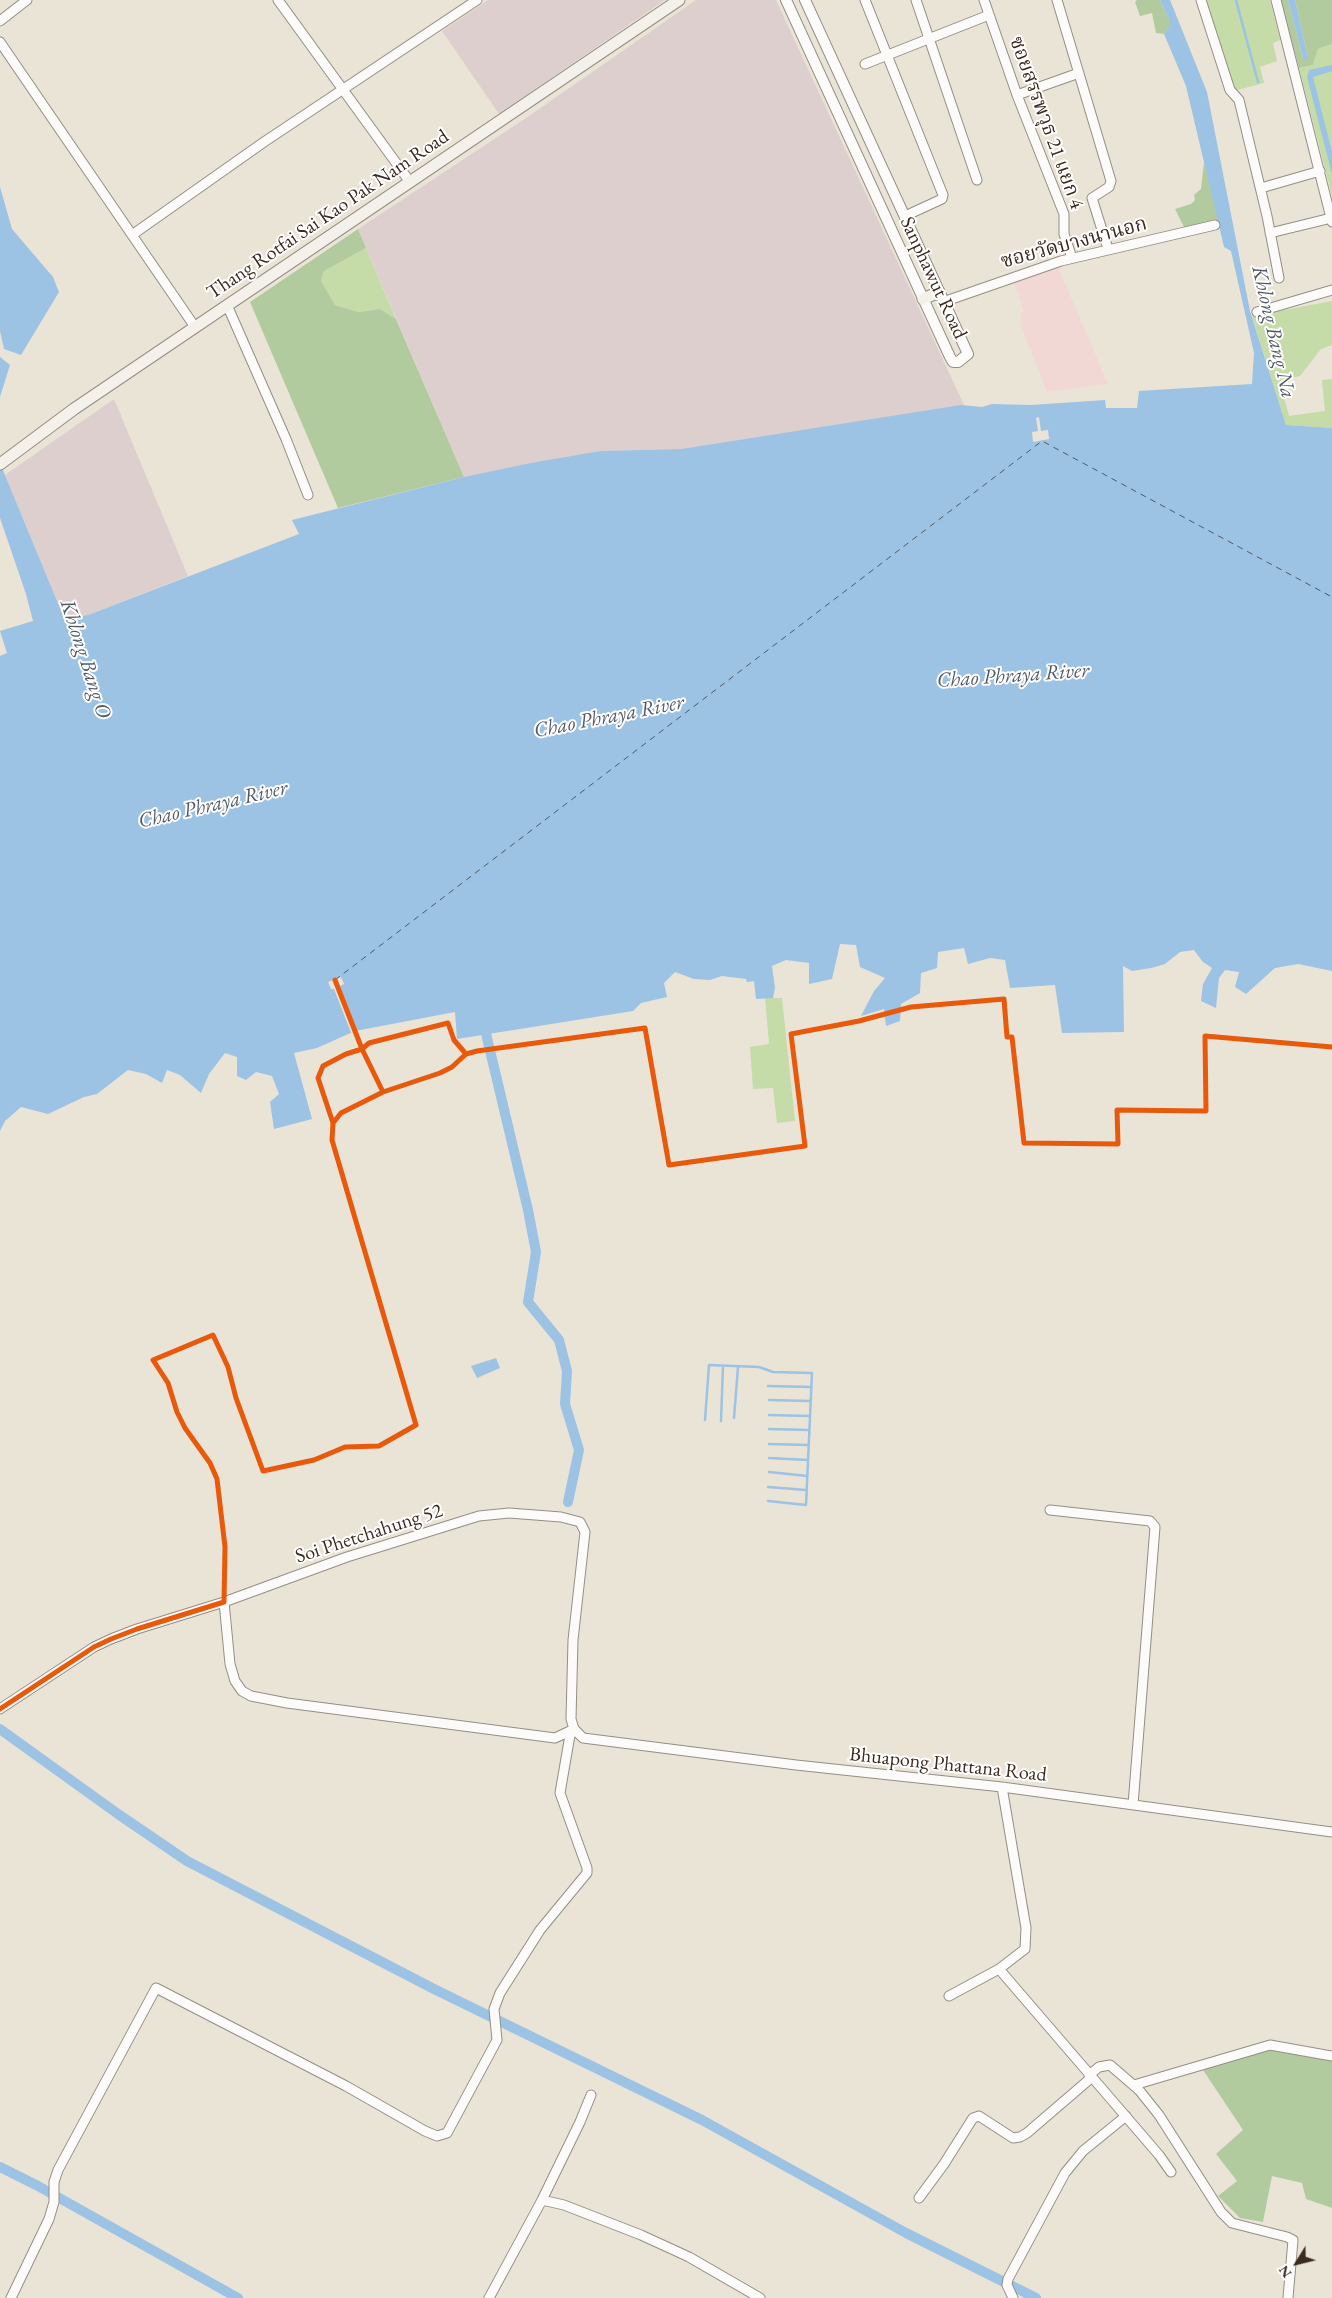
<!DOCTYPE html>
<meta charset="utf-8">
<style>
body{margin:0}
#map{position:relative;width:1332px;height:2298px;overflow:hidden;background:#eae4d7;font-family:"EB Garamond",serif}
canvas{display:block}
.north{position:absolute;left:1272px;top:2238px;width:50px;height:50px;-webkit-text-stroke:4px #fff;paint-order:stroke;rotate:234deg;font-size:14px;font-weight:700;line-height:20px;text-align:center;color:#3b2a1e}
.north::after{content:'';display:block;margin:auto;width:18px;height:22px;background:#3b2a1e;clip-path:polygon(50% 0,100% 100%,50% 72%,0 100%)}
</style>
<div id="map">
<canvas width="1332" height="2298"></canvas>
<div class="north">N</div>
</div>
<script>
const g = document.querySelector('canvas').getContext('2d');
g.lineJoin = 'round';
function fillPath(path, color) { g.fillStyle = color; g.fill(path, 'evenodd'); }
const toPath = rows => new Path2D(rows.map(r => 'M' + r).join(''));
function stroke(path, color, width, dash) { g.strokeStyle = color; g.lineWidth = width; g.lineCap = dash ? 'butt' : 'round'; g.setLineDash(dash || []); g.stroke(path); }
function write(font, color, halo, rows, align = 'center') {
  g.font = font + ' "EB Garamond","Noto Serif Thai",serif'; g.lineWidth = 4; g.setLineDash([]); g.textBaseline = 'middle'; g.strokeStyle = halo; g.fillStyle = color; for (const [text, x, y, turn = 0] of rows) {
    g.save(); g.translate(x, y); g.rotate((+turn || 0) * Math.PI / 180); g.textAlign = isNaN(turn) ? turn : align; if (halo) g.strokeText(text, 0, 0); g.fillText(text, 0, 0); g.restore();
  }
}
fillPath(toPath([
 [1058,267,1108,384,1047,392,1022,329,1020,314,1024,311,1014,282]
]), '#f1d8d5');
fillPath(toPath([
 [488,0,665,0,499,114,442,31],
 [696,0,776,0,964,405,681,449,599,451,464,477,358,229,526,118],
 [114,399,188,576,88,615,64,618,5,475]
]), '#ddcfce');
fillPath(toPath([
 [1205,0,1270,0,1280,40,1273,43,1277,61,1260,67,1264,83,1234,91],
 [1332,44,1332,196,1299,68,1313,65,1318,49],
 [366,248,396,319,380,309,358,312,335,305,321,281,324,271],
 [1332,301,1332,345,1321,349,1300,376,1286,379,1280,383,1289,416,1325,411,1322,380,1332,379,1332,428,1286,425,1252,316],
 [765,998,782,998,795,1121,777,1123,773,1088,753,1089,750,1047,769,1044]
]), '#c5dba8');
fillPath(toPath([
 [1137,0,1160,0,1169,19,1169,26,1164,34,1156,33,1152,13,1140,16,1135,2],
 [1281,0,1288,0,1303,58,1308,58,1295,0,1332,0,1332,44,1318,49,1313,65,1299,68],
 [1204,162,1219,220,1184,227,1175,209,1191,204,1195,200,1194,195,1201,189],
 [358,229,366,248,324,271,321,281,335,305,358,312,380,309,396,319,464,477,338,508,250,302],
 [1267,2050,1332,2060,1332,2208,1306,2199,1302,2183,1272,2176,1263,2222,1240,2218,1218,2196,1237,2181,1216,2154,1243,2130,1203,2070]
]), '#b2cb9e');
fillPath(toPath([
 [1160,0,1170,0,1207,92,1250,311,1286,425,1332,428,1332,971,1298,964,1275,968,1246,994,1235,987,1239,972,1225,970,1219,978,1216,1008,1201,1001,1203,984,1212,968,1203,962,1194,950,1180,952,1165,964,1151,968,1132,971,1123,966,1124,1032,1062,1033,1055,985,1010,988,1005,960,990,958,968,964,964,948,938,952,937,968,921,973,920,993,901,1004,900,1021,886,1026,884,1009,861,1016,874,991,885,978,860,967,856,945,840,944,832,979,809,984,809,963,786,960,772,966,775,988,773,998,756,999,754,981,747,982,746,979,722,976,710,980,694,979,675,972,664,983,667,997,641,1003,633,1011,457,1039,455,1012,355,1031,317,1048,294,1053,312,1119,274,1129,270,1102,279,1094,272,1076,256,1072,246,1080,237,1076,237,1057,225,1053,209,1074,201,1093,180,1075,167,1070,162,1083,146,1074,128,1070,97,1094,84,1097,48,1114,21,1107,5,1121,0,1131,0,656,7,653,0,631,33,621,26,594,0,518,0,463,64,618,88,615,299,534,292,520,464,477,531,463,600,451,681,449,961,405,982,407,992,404,1031,405,1105,400,1106,408,1137,408,1139,391,1252,384,1254,353,1231,251,1224,247,1186,86,1164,34,1169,26,1169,19],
 [1288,0,1295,0,1308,58,1306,61,1303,58],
 [1332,65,1332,71,1313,77,1332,152,1332,174,1307,77,1309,70],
 [0,187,12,229,53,277,59,292,21,355,4,349,0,331],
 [0,357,10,365,0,397],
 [496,1358,500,1368,477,1378,471,1366]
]), '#9cc2e4');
fillPath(toPath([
 [1039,417,1041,431,1048,430,1049,439,1033,442,1032,432,1038,431,1036,418],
 [341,977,344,984,340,986,358,1033,352,1035,334,989,331,989,328,982]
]), '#eae4d7');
stroke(toPath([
 [1236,0,1258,82],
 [768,1386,811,1387],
 [769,1400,810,1401],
 [769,1415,810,1416],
 [734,1418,738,1367],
 [705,1420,709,1365,759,1367,773,1372,812,1373,806,1505,768,1501],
 [721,1421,723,1366],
 [769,1429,809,1430],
 [769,1444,808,1445],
 [769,1458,808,1460],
 [769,1472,807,1476],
 [768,1487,806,1490]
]), '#9cc2e4', 2.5);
stroke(toPath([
 [483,1021,528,1210,536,1252,528,1302,559,1340,567,1371,565,1404,579,1450,568,1502],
 [0,1729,118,1814,187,1861,434,1989,702,2120,906,2233,1036,2298],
 [0,2167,38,2186,238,2298]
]), '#9cc2e4', 10);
stroke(toPath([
 [335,980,1042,441,1332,597]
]), '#515a65', 1, [6, 5]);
const minor = toPath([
 [278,0,410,182],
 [865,0,943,195,942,199,905,216],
 [916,0,977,180],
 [984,0,1017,95,1064,214,1064,234,1072,258],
 [1057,0,1111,181,1109,187,1092,198,1108,249],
 [1201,0,1230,90,1239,100,1267,216,1279,278],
 [1276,0,1332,222],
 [0,21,27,0],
 [0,42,195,327],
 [865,64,989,15],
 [1017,95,1079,73],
 [1261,188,1320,171],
 [1270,233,1331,218],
 [132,235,264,142,477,0],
 [943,302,1061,261,1215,225],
 [227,305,286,439,308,495],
 [1257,312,1332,290],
 [1050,1510,1150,1521,1155,1527,1133,1805],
 [224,1602,230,1664,235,1681,242,1691,251,1696,287,1703,555,1738,574,1729],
 [0,1709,94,1647,111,1639,137,1629,224,1602,347,1557,479,1516,509,1513,561,1517,580,1522,585,1532,573,1640,571,1719,574,1729,583,1738,796,1765,1002,1787,1332,1832],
 [999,1969,1159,2155,1171,2172],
 [949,1996,999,1969,1025,1949,1026,1928,1002,1787],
 [1089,2075,1099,2067,1110,2065,1139,2090,1159,2115,1221,2212,1232,2223,1287,2237,1293,2240,1288,2298],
 [1134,2085,1270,2045,1332,2056],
 [919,2198,944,2164,973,2118,979,2116,1013,2138,1020,2137,1027,2133,1091,2078],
 [542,2200,564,2205,641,2235,689,2257,760,2298],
 [11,2298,49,2219,54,2202,54,2182,58,2170,156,1988,346,2086,425,2131,437,2136,447,2133,497,2040,494,2009,500,1993,540,1930,587,1873,587,1868,560,1793,570,1735,575,1730],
 [489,2298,542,2200,580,2122,591,2095],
 [1013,2298,1007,2285,1008,2279,1065,2173,1083,2151,1126,2116]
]);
const tertiary = toPath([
 [786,0,950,357,953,362,958,362,968,354,805,0]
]);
const secondary = toPath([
 [923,299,939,292],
 [0,464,74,409,679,0]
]);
stroke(minor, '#948e85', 11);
stroke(tertiary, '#948e85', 12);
stroke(secondary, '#948e85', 13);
stroke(minor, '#fcfbf9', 9);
stroke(tertiary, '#fcfbf9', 10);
stroke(secondary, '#f4f1eb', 11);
stroke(toPath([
 [335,980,362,1049,369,1043,448,1023,454,1040,466,1054],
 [383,1092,440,1073,452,1067,466,1054,477,1051,645,1028,669,1165,805,1146,791,1034,859,1021,911,1007,1004,999,1007,1037,1012,1037,1024,1143,1118,1144,1117,1110,1206,1111,1205,1036,1332,1047],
 [0,1709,94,1647,111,1639,137,1629,224,1602,225,1547,217,1479,210,1463,185,1428,177,1412,168,1383,153,1360,213,1335,228,1367,236,1398,263,1471,314,1460,345,1447,379,1446,416,1425,332,1140,333,1123,318,1078,323,1066,346,1054,362,1049,383,1092,341,1113,333,1123]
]), '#e8590c', 5);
write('20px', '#3b2a1e', '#fff', [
 ["ซอยสรรพวุธ 21 แยก 4",1046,123,70],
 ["Thang Rotfai Sai Kao Pak Nam Road",328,215,-34],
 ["ซอยวัดบางนานอก",1074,243,-15],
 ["Sanphawut Road",933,278,65],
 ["Soi Phetchahung 52",369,1534,-18],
 ["Bhuapong Phattana Road",948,1765,6]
]);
write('italic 21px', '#515a65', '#fff', [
 ["Khlong Bang Na",1273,332,77],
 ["Khlong Bang O",85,659,72],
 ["Chao Phraya River",1013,676,-4],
 ["Chao Phraya River",609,717,-11],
 ["Chao Phraya River",213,805,-13]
]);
</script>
